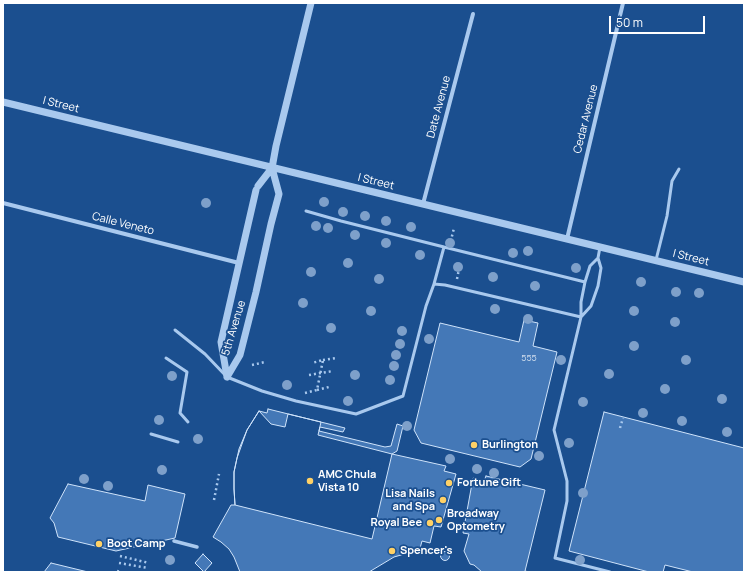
<!DOCTYPE html>
<style>
body{margin:0}
#map{position:relative;width:747px;height:575px;overflow:hidden;background:#1b4f8f;font-family:Manrope,sans-serif}
canvas{display:block}
.frame{position:absolute;inset:0;border:4px solid #fff;pointer-events:none}
.scale{position:absolute;left:609px;top:16px;width:96px;height:18px;box-sizing:border-box;border:2px solid #fff;border-top:0;padding-left:5px;font-size:12px;line-height:14px;white-space:nowrap;color:#fff;-webkit-text-stroke:3px #1b4f8f;paint-order:stroke}
</style>
<div id="map">
<canvas width="747" height="575"></canvas>
<div class="frame"></div>
<div class="scale">50 m</div>
</div>
<script>
const g = document.querySelector('canvas').getContext('2d');
g.lineJoin = 'round';
function fillPath(path, color) { g.fillStyle = color; g.fill(path, 'evenodd'); }
const toPath = rows => new Path2D(rows.map(r => 'M' + r).join(''));
function stroke(path, color, width, dash) { g.strokeStyle = color; g.lineWidth = width; g.lineCap = dash ? 'butt' : 'round'; g.setLineDash(dash || []); g.stroke(path); }
function write(font, color, halo, rows, align = 'center') {
  g.font = font + ' Manrope,sans-serif'; g.lineWidth = 3.5; g.setLineDash([]); g.textBaseline = 'middle'; g.strokeStyle = halo; g.fillStyle = color; for (const [text, x, y, turn = 0] of rows) {
    g.save(); g.translate(x, y); g.rotate((+turn || 0) * Math.PI / 180); g.textAlign = isNaN(turn) ? turn : align; if (halo) g.strokeText(text, 0, 0); g.fillText(text, 0, 0); g.restore();
  }
}
const building = toPath([
 [524,320,538,323,533,346,557,352,531,459,520,467,421,443,414,430,440,323,519,342,524,320],
 [268,409,345,428,343,432,320,427,319,431,385,447,391,446,397,424,403,426,397,451,392,454,446,466,444,471,456,474,441,527,434,526,430,543,422,541,419,552,415,551,394,557,369,572,240,572,234,557,229,549,221,542,213,537,231,505,235,505,234,489,234,472,239,449,247,430,259,411,267,413,268,409],
 [259,411,271,424,285,427,288,414,321,422,318,435,392,454,372,539,235,505,234,489,234,472,237,458,247,430,259,411],
 [604,412,744,448,744,572,693,572,665,565,663,572,649,572,569,551,604,412],
 [486,476,545,490,525,571,529,572,482,572,474,565,470,564,464,551,469,534,463,533,473,478,484,481,486,476],
 [68,484,145,501,148,485,185,494,175,538,116,551,58,537,54,523,50,518,68,484],
 '440.5 556a4.5 4.5 0 1 1 9 0a4.5 4.5 0 1 1-9 0Z',
 [203,554,212,563,204,572,195,563,203,554],
 [51,563,88,572,44,572,51,563]
]);
fillPath(building, '#4478b7');
stroke(building, '#cfe3fa', 1);
stroke(toPath([
 [452,241,451,240,454,228],
 [457,279,459,269],
 [323,360,336,358],
 [252,365,265,362],
 [309,375,333,371],
 [317,390,329,387],
 [305,393,317,390,323,360,312,363],
 [620,428,623,418],
 [214,500,219,474],
 [120,556,149,563],
 [119,563,148,568],
 [117,571,121,572]
]), '#a9c9ee', 2.5, [2, 3]);
stroke(toPath([
 [306,211,341,221,444,247],
 [656,260,667,216,672,181,679,169],
 [434,284,444,247,585,282],
 [581,317,591,306,598,286,601,268,598,258,600,247],
 [581,317,581,302,585,282,590,266,598,258],
 [175,330,205,354,227,377,262,391,296,401,356,414,403,396,426,306,434,284,445,285,581,317,554,430,567,481,567,501,555,558,610,572],
 [166,358,187,372,180,413,188,422],
 [151,434,178,442]
]), '#a9c9ee', 3);
stroke(toPath([
 [174,541,197,547]
]), '#a9c9ee', 3.5);
stroke(toPath([
 [3,203,239,263],
 [423,204,473,14],
 [567,239,623,3]
]), '#a9c9ee', 4);
stroke(toPath([
 [3,102,744,282],
 [258,186,272,168],
 [227,377,240,355,256,292,271,224,279,194,272,168,276,146,311,3],
 [227,377,221,342,256,190]
]), '#a9c9ee', 7);
g.fillStyle = '#7ea0ca';
for (const [x, y] of [
 [324,202],
 [206,203],
 [343,212],
 [365,216],
 [386,221],
 [316,226],
 [411,227],
 [328,228],
 [355,235],
 [386,243],
 [450,243],
 [528,251],
 [513,253],
 [420,255],
 [348,263],
 [458,267],
 [576,268],
 [311,272],
 [493,277],
 [379,279],
 [641,282],
 [535,286],
 [676,292],
 [699,293],
 [303,303],
 [495,309],
 [371,311],
 [634,311],
 [528,319],
 [675,322],
 [331,328],
 [402,331],
 [429,339],
 [400,344],
 [634,346],
 [396,355],
 [561,360],
 [686,360],
 [394,366],
 [609,374],
 [355,375],
 [172,376],
 [390,380],
 [287,385],
 [665,389],
 [722,399],
 [348,401],
 [583,402],
 [643,413],
 [159,420],
 [682,421],
 [407,426],
 [727,432],
 [198,439],
 [569,443],
 [539,456],
 [450,459],
 [477,469],
 [162,470],
 [494,473],
 [84,479],
 [108,486],
 [583,493],
 [170,560],
 [580,560]
]) { g.beginPath(); g.arc(x, y, 5, 0, 2 * Math.PI); g.fill(); }
for (const [x, y, r, color] of [
 [474,445,4,"#ffd166"],
 [310,481,4,"#ffd166"],
 [449,483,4,"#ffd166"],
 [443,500,4,"#ffd166"],
 [439,520,4,"#ffd166"],
 [430,523,4,"#ffd166"],
 [99,544,4,"#ffd166"],
 [392,551,4,"#ffd166"]
]) { const dot = new Path2D(); dot.arc(x, y, r, 0, 2 * Math.PI); g.fillStyle = color; g.fill(dot); stroke(dot, '#1b4f8f', 1.5); }
write('9px', '#d0dded', null, [
 ["555",529,358]
]);
write('11px', '#fff', '#1b4f8f', [
 ["I Street",61,105,14],
 ["Date Avenue",439,107,-75],
 ["Cedar Avenue",586,119,-76],
 ["I Street",376,182,14],
 ["Calle Veneto",123,224,14],
 ["I Street",691,258,14],
 ["5th Avenue",234,328,-73]
]);
write('bold 11px', '#fff', '#1b4f8f', [
 ["Burlington",482,445],
 ["AMC Chula",318,475],
 ["Vista 10",318,488],
 ["Fortune Gift",457,483],
 ["Lisa Nails",435,494,"right"],
 ["and Spa",435,507,"right"],
 ["Broadway",447,514],
 ["Optometry",447,527],
 ["Royal Bee",422,523,"right"],
 ["Boot Camp",107,544],
 ["Spencer's",400,551]
], 'left');
</script>
